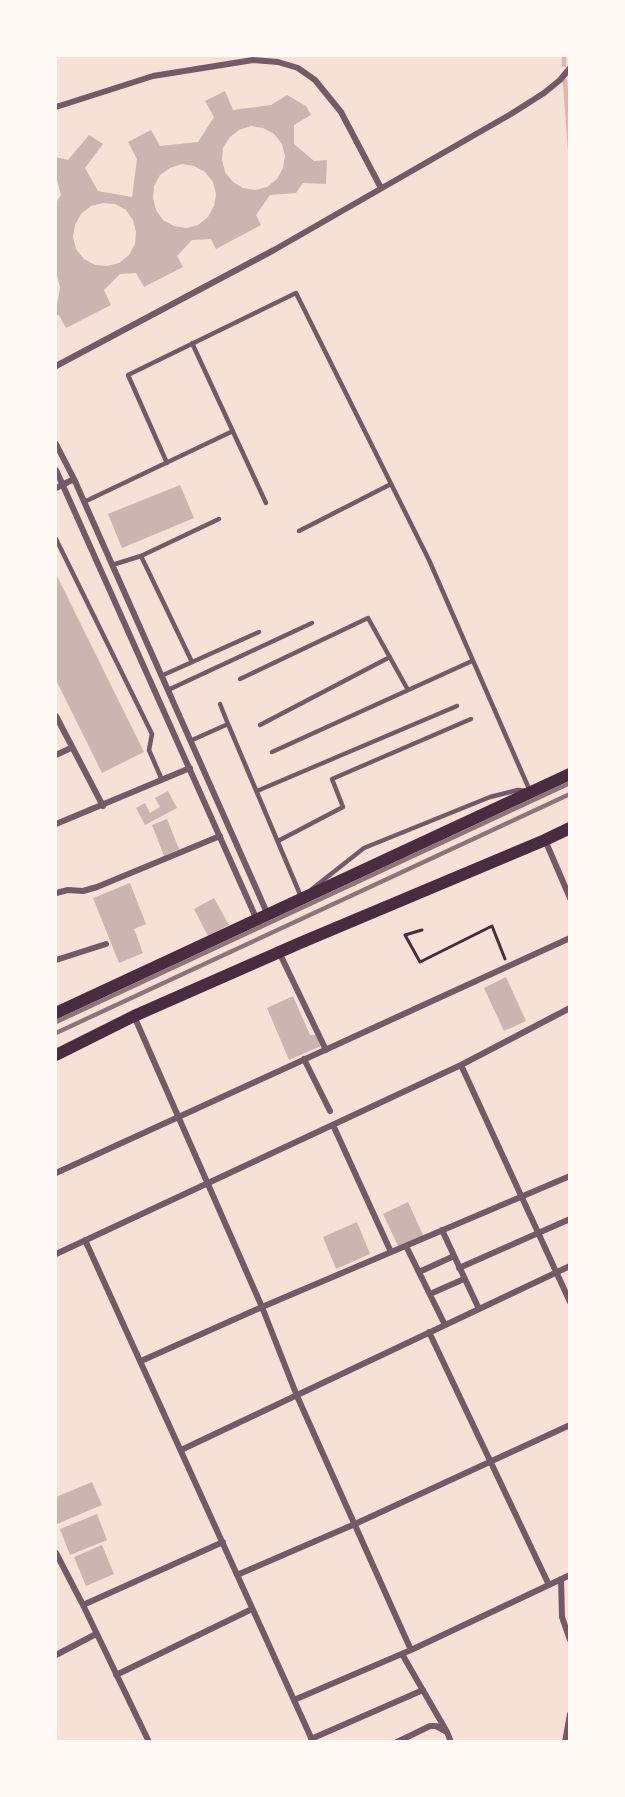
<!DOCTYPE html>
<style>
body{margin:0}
#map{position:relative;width:625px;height:1797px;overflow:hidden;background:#f7e1d7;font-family:Literata,serif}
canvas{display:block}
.frame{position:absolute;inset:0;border:57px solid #fffaf5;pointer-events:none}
</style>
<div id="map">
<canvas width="625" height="1797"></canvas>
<div class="frame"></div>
</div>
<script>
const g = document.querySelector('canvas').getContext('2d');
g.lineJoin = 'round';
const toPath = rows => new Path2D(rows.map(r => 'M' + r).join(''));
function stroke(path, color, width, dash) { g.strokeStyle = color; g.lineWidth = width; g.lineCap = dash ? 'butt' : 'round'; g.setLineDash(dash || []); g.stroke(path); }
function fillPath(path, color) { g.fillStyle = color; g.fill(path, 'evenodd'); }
stroke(toPath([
 [564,56,564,65],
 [565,81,570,149]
]), '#dcb8b0', 4.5);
fillPath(toPath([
 [225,91,233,110,271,105,287,95,306,106,311,115,294,125,294,144,314,161,327,160,326,184,303,183,296,193,270,195,256,215,261,225,216,249,211,239,192,240,177,256,183,267,144,287,136,273,120,274,104,290,111,305,66,328,59,315,56,316,56,305,58,300,60,287,56,273,56,203,61,195,56,177,56,157,68,160,89,135,103,144,85,168,98,191,132,197,137,159,128,142,151,130,160,146,198,142,214,117,205,101],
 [251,126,263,128,274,134,282,144,285,156,283,168,277,179,267,187,255,190,243,188,233,182,225,172,222,160,223,148,230,137,239,130],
 [182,164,194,166,205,172,213,182,216,194,214,206,208,217,198,225,186,228,174,226,163,220,156,210,153,198,154,186,160,175,170,168],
 [103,203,115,204,126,210,133,220,136,232,135,244,129,255,119,263,107,266,95,265,84,259,76,249,73,237,75,225,81,214,91,206],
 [180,485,194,518,122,548,108,514],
 [56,574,144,752,102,773,56,680],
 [168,791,177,808,145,825,136,808,145,803,150,813,160,807,155,798],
 [167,819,179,849,164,856,152,825],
 [130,883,146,924,134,929,143,953,119,963,93,898],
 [214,898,229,925,208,936,194,909],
 [506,977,526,1021,504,1031,484,988],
 [293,996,310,1035,316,1035,321,1046,289,1060,267,1008],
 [408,1202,424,1237,399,1248,383,1214],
 [357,1222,370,1254,336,1269,323,1237],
 [92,1482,102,1505,57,1524,56,1497],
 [97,1514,107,1540,70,1555,60,1529],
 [102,1545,114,1574,86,1586,74,1557]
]), '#ccb4b1');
stroke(toPath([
 [422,930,405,935,420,962,492,926,505,959]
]), '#4a2c40', 3);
stroke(toPath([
 [192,343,266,503],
 [167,463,128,375,296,293,429,560,530,791,518,790,490,797,364,848,312,889],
 [84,502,233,431],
 [299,531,391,484],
 [56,539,152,734,149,750,162,780],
 [112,565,141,556],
 [192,662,141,556,219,519],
 [161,676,259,632],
 [240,679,368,618,408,690],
 [168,690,312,623],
 [220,704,228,724],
 [260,725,390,657],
 [190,741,228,724,302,899],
 [272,752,472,661],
 [257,791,457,706],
 [278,841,343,807,332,779,471,719]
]), '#755966', 4.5);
stroke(toPath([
 [56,107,153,76,253,60,278,62,298,68,315,80,341,112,381,188],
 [56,366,274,250,511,114,544,93,560,80,570,68],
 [56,444,74,479,268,915],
 [56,470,257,920],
 [56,488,74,479],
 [56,716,103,806],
 [56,755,71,748],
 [56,824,190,768],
 [545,840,570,898],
 [56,893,68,890,83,891,97,887,220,836],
 [279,952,326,1050],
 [56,960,106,944],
 [134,1016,262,1307,297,1396,411,1650],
 [304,1059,330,1111],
 [461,1065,570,1302],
 [333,1125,391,1252],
 [56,1173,570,938],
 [442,1230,479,1309],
 [85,1240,313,1742],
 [406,1246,445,1325],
 [56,1254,461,1065,570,1008],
 [459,1268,570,1219],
 [419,1272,454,1256],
 [430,1294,464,1279],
 [429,1332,549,1585],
 [141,1361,262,1307,570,1176],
 [181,1450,570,1266],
 [56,1553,83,1605,149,1742],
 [237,1575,355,1524,570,1425],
 [561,1579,562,1617,570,1640],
 [83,1605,223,1542],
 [402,1654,447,1732],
 [56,1655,96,1634],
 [116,1675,252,1609],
 [294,1700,411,1650,570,1575],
 [311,1739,423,1690],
 [397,1742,430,1726,436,1726,447,1732,451,1742],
 [565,1742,570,1714]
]), '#755966', 6);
stroke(toPath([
 [56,1013,570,774],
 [56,1055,134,1016,300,943,545,840,570,828]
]), '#4a2c40', 12);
stroke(toPath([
 [56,1022,570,783],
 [56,1033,570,794]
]), '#8f747c', 4.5);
</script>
